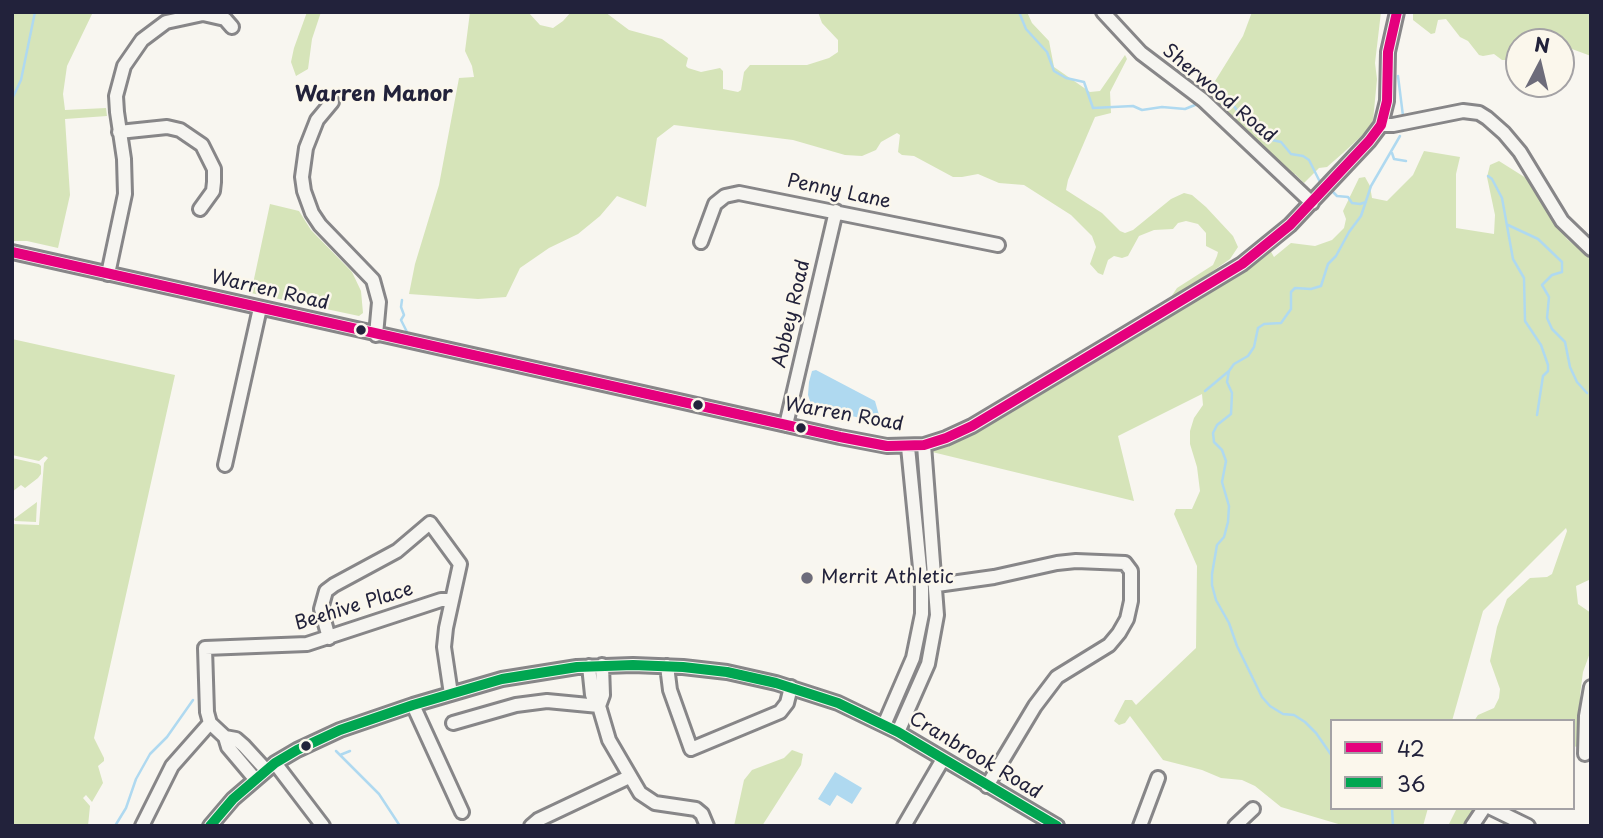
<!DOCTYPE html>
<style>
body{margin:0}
#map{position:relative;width:1603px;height:838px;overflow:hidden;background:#f8f6f0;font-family:"Playpen Sans",sans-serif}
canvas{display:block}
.frame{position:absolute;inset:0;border:14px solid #22223b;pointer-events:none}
.legend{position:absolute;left:1330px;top:719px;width:245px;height:91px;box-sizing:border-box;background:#fbf7ec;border:2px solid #a4a2a5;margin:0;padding:9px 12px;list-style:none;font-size:21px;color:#22223b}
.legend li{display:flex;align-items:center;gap:14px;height:35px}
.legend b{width:35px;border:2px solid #a4a2a5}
.north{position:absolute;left:1505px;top:28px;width:70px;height:70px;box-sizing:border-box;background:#fbf7ec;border:2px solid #a4a2a5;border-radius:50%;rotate:7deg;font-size:19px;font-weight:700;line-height:28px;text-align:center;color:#22223b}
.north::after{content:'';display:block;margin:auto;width:24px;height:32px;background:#6d6c7a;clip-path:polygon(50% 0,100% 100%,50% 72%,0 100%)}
</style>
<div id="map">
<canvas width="1603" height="838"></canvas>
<div class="frame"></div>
<ul class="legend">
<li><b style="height:9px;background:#e5007d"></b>42</li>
<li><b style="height:9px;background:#00a651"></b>36</li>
</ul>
<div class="north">N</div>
</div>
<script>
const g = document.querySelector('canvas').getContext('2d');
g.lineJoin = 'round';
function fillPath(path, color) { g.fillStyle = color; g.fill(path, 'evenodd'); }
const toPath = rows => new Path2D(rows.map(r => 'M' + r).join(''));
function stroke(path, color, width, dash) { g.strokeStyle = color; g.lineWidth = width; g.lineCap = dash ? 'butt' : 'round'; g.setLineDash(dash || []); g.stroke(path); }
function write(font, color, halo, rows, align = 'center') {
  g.font = font + ' "Playpen Sans",sans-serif'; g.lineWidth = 5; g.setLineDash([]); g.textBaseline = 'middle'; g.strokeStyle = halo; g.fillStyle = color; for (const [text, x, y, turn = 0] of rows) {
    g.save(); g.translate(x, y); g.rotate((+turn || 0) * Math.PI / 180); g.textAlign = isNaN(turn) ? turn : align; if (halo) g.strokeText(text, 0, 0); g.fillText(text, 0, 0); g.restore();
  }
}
fillPath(toPath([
 [12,12,93,12,67,66,63,94,65,110,106,108,107,116,65,119,70,195,58,248,27,241,12,241],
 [307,12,321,12,312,39,308,69,296,76,291,62,294,48],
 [470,12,528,12,540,25,553,28,563,21,571,12,605,12,629,30,662,39,688,58,686,66,688,68,701,72,720,68,723,71,723,89,738,92,741,90,744,72,750,65,807,65,829,58,838,52,838,40,822,23,818,12,1027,12,1032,23,1049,41,1054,67,1090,92,1100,91,1125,55,1127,59,1110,92,1111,113,1095,117,1068,180,1066,190,1102,213,1120,231,1125,233,1133,230,1171,199,1184,193,1192,195,1206,207,1233,236,1238,247,1230,259,1177,296,1171,297,1177,288,1213,265,1217,256,1218,252,1206,246,1206,233,1198,224,1186,221,1178,223,1173,229,1154,230,1139,236,1128,256,1122,258,1114,256,1108,260,1103,275,1098,273,1090,264,1096,247,1092,236,1071,215,1024,185,999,183,978,174,962,177,953,177,914,156,902,155,898,152,900,135,897,133,881,142,876,150,862,156,845,155,793,140,674,125,657,138,646,207,617,196,600,216,578,234,549,248,520,268,506,297,478,299,409,294,415,264,439,185,459,78,474,77,472,66,465,51],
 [1252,12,1381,12,1375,63,1377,79,1373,121,1369,129,1343,153,1327,167,1319,168,1304,183,1295,174,1292,176,1207,94,1243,36],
 [1413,12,1591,12,1591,56,1561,45,1561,42,1519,42,1519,59,1514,60,1502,60,1494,54,1483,56,1479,55,1468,41,1460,37,1446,19,1438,20,1435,33,1431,34,1413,20],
 [1424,151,1460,157,1456,174,1456,228,1494,234,1495,215,1487,177,1490,165,1499,161,1526,178,1567,239,1591,258,1591,579,1576,586,1578,604,1591,613,1591,650,1583,672,1580,695,1580,746,1573,747,1573,721,1474,721,1478,715,1494,708,1499,698,1500,689,1490,661,1497,627,1507,599,1530,578,1547,577,1552,574,1567,531,1566,528,1483,611,1452,721,1332,721,1332,808,1428,808,1423,826,1345,826,1281,807,1255,786,1242,780,1221,778,1202,770,1163,760,1130,716,1125,723,1119,725,1114,721,1125,700,1132,700,1136,705,1196,648,1197,566,1174,514,1176,509,1192,509,1200,491,1197,467,1190,444,1190,431,1194,418,1203,405,1202,394,1118,436,1134,501,928,451,942,448,1039,394,1118,343,1238,276,1270,250,1274,257,1291,243,1315,246,1332,240,1344,228,1346,219,1343,211,1359,178,1365,177,1370,186,1372,198,1387,201,1413,175],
 [270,204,299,211,311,230,352,272,361,291,363,313,359,316,251,293],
 [12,339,175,375,94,738,104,758,104,761,98,766,103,783,92,802,86,795,83,798,90,806,88,826,12,826,12,524,39,525,44,463,48,458,45,456,39,461,12,455,14,362],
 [12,458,39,464,41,466,41,474,38,478,25,488,21,485,12,492],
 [37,502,36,522,15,521,14,519],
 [792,750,803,754,801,765,762,826,734,826,744,780,752,770,784,758],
 [1457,808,1474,808,1465,826,1448,826]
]), '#d6e4b9');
fillPath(toPath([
 [816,370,875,401,879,415,877,422,869,425,865,419,812,407,808,395,809,382,812,371],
 [835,772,862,788,852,804,837,795,830,806,818,799]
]), '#afd9f0');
stroke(toPath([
 [1019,12,1026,29,1047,52,1054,71,1066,78,1084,82,1093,108,1133,106,1142,110,1162,107,1185,109,1200,103],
 [1588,12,1591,15],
 [1398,76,1403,116],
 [12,99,21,80,35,12],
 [1210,101,1216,99,1231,102,1249,127,1262,132,1272,140,1281,142,1291,154,1303,156,1309,160,1320,182],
 [1392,153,1394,159,1406,161],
 [1488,176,1492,179,1502,198,1513,259,1524,278,1525,321,1541,345,1548,365,1548,371,1543,376,1537,415],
 [1333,192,1337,196,1348,197,1352,203,1360,204,1366,202],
 [1508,225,1538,239,1562,262,1562,272,1552,275,1542,285,1549,297,1547,318,1552,329,1565,342,1570,367,1577,382,1587,393],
 [402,300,401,307,404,315,401,320,407,332],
 [1205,391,1229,371],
 [336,751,379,794,400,826],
 [340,755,350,751],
 [1332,756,1316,733,1305,722,1294,715,1283,714,1270,706,1262,697,1237,646,1229,623,1216,600,1212,585,1212,574,1217,545,1224,537,1228,522,1229,506,1222,482,1226,461,1222,450,1214,442,1213,433,1217,425,1231,414,1232,393,1227,382,1229,371,1234,364,1248,356,1254,347,1258,328,1264,324,1281,323,1291,309,1291,292,1295,288,1311,289,1321,286,1328,264,1336,256,1349,232,1361,216,1371,186,1400,136],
 [1392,808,1393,826],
 [115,826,126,808,136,779,150,754,167,737,193,700]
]), '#afd9f0', 2.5);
const minor = toPath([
 [1103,12,1141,53,1203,100,1312,203],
 [332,102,317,120,306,148,302,177,304,191,312,213,320,225,373,280,379,302,376,335],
 [1381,125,1393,125,1463,111,1479,113,1487,118,1504,133,1520,152,1562,221,1591,249],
 [119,132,167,127,180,130,202,145,214,169,214,182,213,191,200,209],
 [701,242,715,204,725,196,739,193,998,245],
 [12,252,840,437,887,446,924,445,946,438,972,426,1114,341,1242,264,1290,225,1369,141,1381,125,1387,101,1388,52,1397,12],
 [108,274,125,194,124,159,117,112,116,96,124,66,142,40,166,22,203,14,225,19,232,27],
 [786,425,836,211],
 [225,465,260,308],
 [937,585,994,577,1057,563,1076,561,1125,563,1131,571,1131,601,1127,619,1119,633,1109,645,1057,677,1035,706,987,786],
 [329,638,321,609,326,591,334,585,397,551,430,523,460,564,446,628,444,647,451,694],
 [589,666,592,695,599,706,609,740,640,793,655,803,696,809,702,814,707,826],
 [667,666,670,690,691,749,780,712,787,703,791,687],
 [413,705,462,812],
 [599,706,603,695,602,665],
 [453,723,516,705,547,701,599,706],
 [884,725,913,658,922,614,922,588,908,447],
 [898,732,928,664,937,615,924,445],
 [225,737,228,747,255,779],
 [1585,754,1586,716,1591,687],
 [275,763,323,826],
 [266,770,244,746,236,739,225,737,210,723,207,712,205,648,307,644,441,600,452,600],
 [1491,808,1528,826],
 [142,826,172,766,210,723],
 [210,826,233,799,275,763,297,750,340,730,413,705,502,679,577,667,633,665,683,667,727,672,776,683,838,703,898,732,1057,826],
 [531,826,538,820,629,777],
 [904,826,943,759],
 [1140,826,1158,778],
 [1235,826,1253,809],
 [1472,826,1484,808]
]);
stroke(minor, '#878688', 18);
stroke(minor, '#f6f5f1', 12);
stroke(toPath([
 [12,252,840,437,887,446,924,445,946,438,972,426,1114,341,1242,264,1290,225,1369,141,1381,125,1387,101,1388,52,1397,12]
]), '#e5007d', 10);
stroke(toPath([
 [210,826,233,799,275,763,297,750,340,730,413,705,502,679,577,667,633,665,683,667,727,672,776,683,838,703,898,732,1057,826]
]), '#00a651', 10);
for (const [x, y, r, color] of [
 [361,330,6,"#22223b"],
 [698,405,6,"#22223b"],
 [801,428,6,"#22223b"],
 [807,578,7,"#6d6c7a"],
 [306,746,6,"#22223b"]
]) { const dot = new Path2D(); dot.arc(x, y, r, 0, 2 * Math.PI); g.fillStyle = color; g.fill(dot); stroke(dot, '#fbf7ec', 2.5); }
write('19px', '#22223b', '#fbf7ec', [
 ["Sherwood Road",1219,94,40],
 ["Penny Lane",839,192,12],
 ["Warren Road",270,291,13],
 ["Abbey Road",792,314,-77],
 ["Warren Road",844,415,10],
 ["Beehive Place",354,607,-17],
 ["Cranbrook Road",975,756,31]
]);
write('19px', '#22223b', '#fbf7ec', [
 ["Merrit Athletic",821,578]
], 'left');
write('bold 21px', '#22223b', '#fbf7ec', [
 ["Warren Manor",374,95]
]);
</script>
